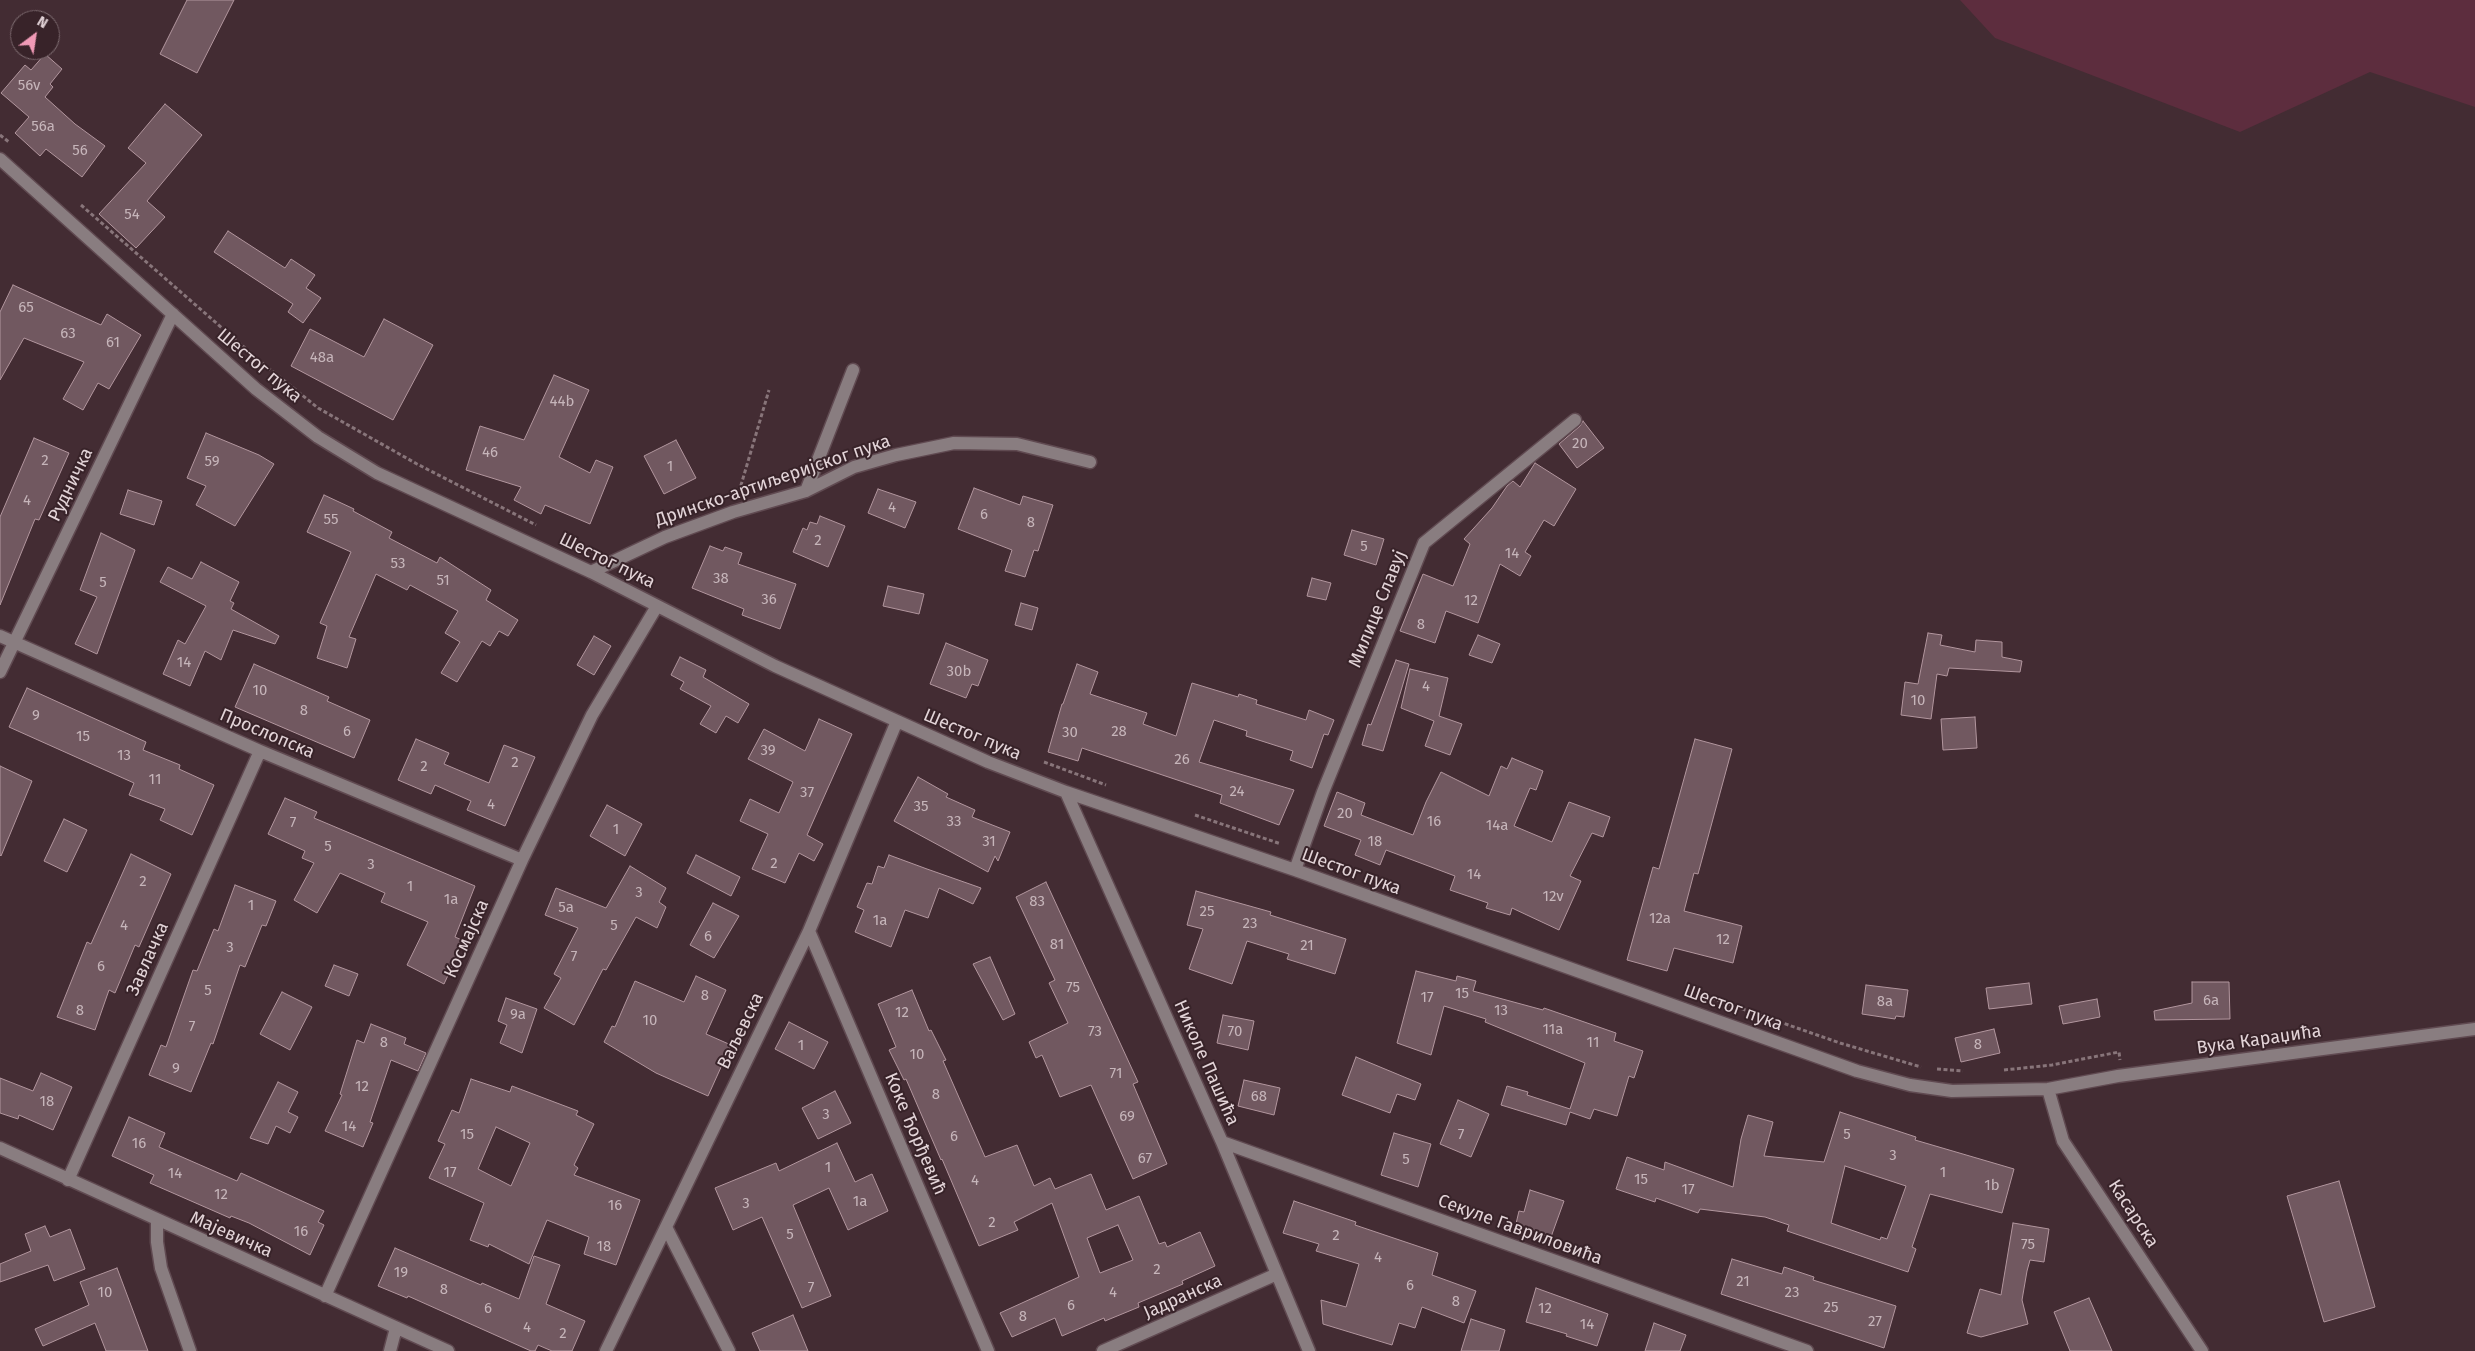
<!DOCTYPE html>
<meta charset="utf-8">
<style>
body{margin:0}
#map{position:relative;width:2475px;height:1351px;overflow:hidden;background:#432c33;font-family:"Fira Sans",sans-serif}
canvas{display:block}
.north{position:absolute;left:10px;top:10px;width:50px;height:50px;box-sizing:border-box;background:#382329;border:1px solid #7c6a6f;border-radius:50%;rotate:31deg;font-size:14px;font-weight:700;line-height:20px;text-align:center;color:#e3d4d8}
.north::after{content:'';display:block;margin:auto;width:18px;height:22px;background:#f09ab6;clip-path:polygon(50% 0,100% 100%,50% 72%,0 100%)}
</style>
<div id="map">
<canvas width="2475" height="1351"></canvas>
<div class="north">N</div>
</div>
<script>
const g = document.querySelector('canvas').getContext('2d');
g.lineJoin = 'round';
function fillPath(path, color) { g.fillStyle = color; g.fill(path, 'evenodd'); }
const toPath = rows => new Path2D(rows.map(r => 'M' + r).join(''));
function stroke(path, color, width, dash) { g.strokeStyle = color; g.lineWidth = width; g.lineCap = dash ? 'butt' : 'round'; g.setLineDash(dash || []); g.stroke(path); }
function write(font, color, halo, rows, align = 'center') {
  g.font = font + ' "Fira Sans",sans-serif'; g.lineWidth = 4; g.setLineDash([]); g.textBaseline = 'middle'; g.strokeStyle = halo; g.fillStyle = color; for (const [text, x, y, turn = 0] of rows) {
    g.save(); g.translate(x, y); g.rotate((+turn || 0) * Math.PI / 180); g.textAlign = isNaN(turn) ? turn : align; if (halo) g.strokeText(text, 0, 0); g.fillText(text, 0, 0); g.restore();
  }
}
fillPath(toPath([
 [1960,0,2475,0,2475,107,2370,72,2240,132,1995,38]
]), '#5d2d3e');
const building = toPath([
 [187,0,234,0,197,73,160,54,187,0],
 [45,54,62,69,50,84,53,87,45,97,75,124,105,146,82,177,46,149,40,156,15,133,29,117,1,93,25,65,31,70,45,54],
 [165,104,202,135,147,201,165,217,136,248,99,214,146,163,128,148,165,104],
 [228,231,285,268,291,259,315,275,306,288,321,298,303,323,288,312,293,304,214,252,228,231],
 [13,285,101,325,107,314,141,335,109,389,98,383,83,410,63,399,84,362,24,338,0,380,0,312,13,285],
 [384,319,433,345,393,420,291,366,310,329,364,357,384,319],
 [554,375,589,390,559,457,590,473,596,460,613,467,590,524,545,505,541,514,514,500,521,487,466,470,480,426,524,440,554,375],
 [1583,421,1604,448,1577,468,1559,444,1580,426,1583,421],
 [206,433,259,455,274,464,235,526,196,505,206,486,187,478,206,433],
 [34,438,69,453,39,520,35,519,0,605,0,517,34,438],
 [676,440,696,478,664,494,644,456,676,440],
 [1535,463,1576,489,1554,526,1544,520,1525,552,1531,556,1520,576,1500,564,1478,623,1446,611,1435,643,1400,631,1423,574,1453,586,1470,544,1464,539,1492,508,1507,486,1513,481,1520,487,1535,463],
 [974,488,1020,505,1023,496,1053,505,1038,551,1034,550,1025,577,1005,571,1012,550,958,529,974,488],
 [878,489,916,502,905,528,868,513,878,489],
 [128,490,162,501,154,525,120,514,128,490],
 [324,495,354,509,353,511,392,532,389,538,437,563,440,557,491,590,486,600,518,620,508,636,499,631,490,646,482,641,457,682,441,673,460,642,445,633,458,611,410,585,407,590,376,574,349,637,356,639,347,668,317,658,327,626,320,623,351,552,307,532,324,495],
 [820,516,845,526,828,567,793,552,803,528,807,530,810,522,817,524,820,516],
 [1352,530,1384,539,1376,565,1344,555,1352,530],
 [101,533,135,550,97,654,75,644,97,597,80,590,101,533],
 [710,546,723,551,725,547,742,553,738,564,796,584,780,629,742,615,744,609,692,588,710,546],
 [201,562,239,582,230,601,234,603,231,609,279,636,275,644,233,630,221,660,205,651,190,686,163,674,178,640,185,644,206,606,160,582,168,567,192,579,201,562],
 [1312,578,1331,583,1326,600,1307,596,1312,578],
 [888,586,924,594,919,614,883,606,888,586],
 [1021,603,1038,608,1032,630,1015,625,1021,603],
 [1928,633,1942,635,1940,645,1975,652,1976,640,2002,642,2002,657,2022,661,2020,672,1949,668,1947,676,1937,674,1931,719,1901,715,1905,682,1918,684,1928,633],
 [1478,635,1500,644,1492,663,1469,655,1478,635],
 [594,636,611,646,594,675,577,665,594,636],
 [946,643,988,660,978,686,972,684,966,698,930,684,946,643],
 [680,657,706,670,703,677,749,704,738,723,726,716,716,733,700,724,711,706,680,689,684,682,671,675,680,657],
 [1396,660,1409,664,1383,751,1362,745,1368,724,1371,725,1396,660],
 [254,664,329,697,327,701,370,720,354,758,235,707,254,664],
 [1077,664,1098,672,1090,694,1147,713,1143,724,1176,736,1192,683,1238,697,1239,694,1257,700,1256,704,1306,720,1309,710,1334,720,1328,735,1324,734,1312,768,1290,760,1293,751,1246,736,1247,731,1214,720,1199,762,1294,790,1279,825,1220,803,1222,795,1082,748,1078,761,1048,752,1062,704,1063,704,1077,664],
 [1410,669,1448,678,1439,716,1462,724,1450,755,1425,746,1434,721,1401,708,1410,669],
 [27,688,146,742,143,750,180,765,179,769,214,785,192,835,160,820,165,809,129,795,134,783,9,727,27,688],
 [1975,717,1977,748,1943,750,1941,719,1975,717],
 [819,719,852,734,807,835,823,844,814,861,799,853,785,883,752,869,768,834,740,821,750,799,779,813,793,782,748,759,764,729,805,751,819,719],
 [416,739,449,753,444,764,489,783,504,745,535,757,505,826,467,810,471,801,435,785,431,794,398,780,416,739],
 [1695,739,1732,749,1698,874,1694,873,1684,911,1742,926,1733,963,1674,948,1667,971,1627,960,1653,867,1659,869,1695,739],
 [1512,758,1543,771,1536,790,1530,788,1514,826,1552,842,1569,802,1610,817,1603,837,1592,833,1570,876,1581,881,1559,930,1512,908,1510,915,1486,908,1488,903,1450,890,1455,876,1386,850,1380,865,1355,855,1361,840,1324,826,1337,792,1365,803,1361,815,1413,835,1426,802,1441,772,1489,796,1501,766,1507,769,1512,758],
 [0,766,32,781,1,856,0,855,0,766],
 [918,777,948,794,946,797,975,810,972,817,1010,832,998,861,995,856,988,872,894,821,918,777],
 [285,798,317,812,314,818,475,886,455,937,464,941,444,984,407,965,428,922,381,902,385,893,340,873,317,913,294,900,314,863,302,858,305,851,268,834,285,798],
 [607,805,642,824,625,856,590,836,607,805],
 [64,819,87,830,67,872,44,861,64,819],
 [131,854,171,874,139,947,135,945,115,993,109,990,95,1030,57,1017,87,942,91,944,131,854],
 [696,855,740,877,731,896,687,873,696,855],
 [889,855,927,869,981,888,973,904,939,888,928,918,905,910,891,947,855,932,864,910,857,907,867,883,872,884,878,866,884,868,889,855],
 [630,866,666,888,659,902,666,907,657,928,636,917,606,970,603,969,574,1025,544,1008,561,978,554,974,578,928,545,915,556,888,606,908,630,866],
 [1046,882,1138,1082,1133,1084,1167,1164,1133,1179,1091,1085,1060,1097,1042,1055,1036,1058,1029,1042,1068,1023,1049,983,1055,980,1016,897,1046,882],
 [235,885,276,901,266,926,262,925,245,967,240,965,213,1044,211,1043,191,1092,149,1075,161,1045,166,1047,193,970,197,971,214,929,218,931,235,885],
 [1196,891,1271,912,1270,915,1346,939,1335,974,1287,959,1289,954,1247,941,1232,984,1189,969,1203,929,1187,925,1196,891],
 [713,903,739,916,714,958,690,945,713,903],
 [990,957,1015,1014,1003,1020,973,964,990,957],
 [334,965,358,974,349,996,325,986,334,965],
 [1416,971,1456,981,1457,976,1476,981,1473,991,1543,1010,1544,1008,1616,1033,1614,1041,1643,1051,1634,1078,1629,1076,1617,1116,1594,1109,1590,1119,1570,1112,1566,1125,1501,1105,1507,1086,1528,1092,1527,1095,1570,1109,1585,1063,1485,1022,1486,1019,1444,1006,1431,1055,1397,1043,1416,971],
 [696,976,726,990,706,1034,731,1045,708,1096,656,1073,604,1042,612,1026,615,1027,635,981,684,1002,696,976],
 [2192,982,2229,982,2230,1019,2155,1020,2154,1011,2192,1003,2192,982],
 [2029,983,2032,1004,1989,1009,1986,988,2029,983],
 [1866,985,1908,990,1904,1017,1896,1016,1895,1019,1862,1014,1866,985],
 [912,990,929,1031,931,1030,946,1060,943,1061,985,1157,1017,1145,1034,1186,1050,1178,1055,1189,1091,1174,1106,1210,1139,1196,1159,1244,1165,1242,1167,1247,1200,1232,1215,1266,1182,1281,1183,1284,1138,1303,1139,1307,1105,1321,1104,1318,1062,1336,1055,1318,1012,1337,1000,1313,1079,1277,1052,1203,1014,1222,1018,1230,979,1246,942,1159,941,1160,906,1079,904,1080,889,1050,896,1047,878,1004,912,990],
 [1118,1225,1133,1260,1100,1273,1087,1238,1118,1225],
 [282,992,312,1007,290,1050,260,1034,282,992],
 [506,998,537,1009,522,1053,500,1043,507,1025,498,1021,506,998],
 [2097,999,2100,1017,2063,1024,2059,1006,2097,999],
 [1223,1015,1254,1021,1248,1050,1217,1043,1223,1015],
 [789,1022,828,1042,814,1069,775,1049,789,1022],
 [371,1024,406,1038,404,1044,426,1053,418,1071,391,1060,370,1122,373,1123,363,1147,325,1131,342,1095,340,1094,357,1040,364,1043,371,1024],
 [1994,1029,2000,1053,1961,1062,1955,1038,1994,1029],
 [1356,1057,1421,1084,1415,1100,1397,1094,1390,1113,1342,1095,1356,1057],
 [41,1073,72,1087,53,1130,19,1115,18,1119,0,1113,0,1078,33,1091,41,1073],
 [471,1079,510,1092,512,1086,578,1111,576,1115,594,1124,574,1165,578,1168,574,1175,640,1200,616,1265,584,1254,589,1237,547,1220,529,1264,489,1244,488,1247,470,1240,484,1203,429,1178,445,1144,438,1141,452,1110,459,1113,471,1079],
 [496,1127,530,1143,511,1186,478,1169,496,1127],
 [1244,1080,1280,1088,1274,1115,1238,1106,1244,1080],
 [278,1082,298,1092,288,1112,298,1117,290,1133,276,1126,268,1144,250,1138,278,1082],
 [835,1091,851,1123,818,1139,802,1108,835,1091],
 [1458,1100,1489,1114,1471,1157,1440,1144,1458,1100],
 [1840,1112,1916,1137,1915,1140,2014,1169,2002,1213,1930,1194,1912,1247,1916,1249,1908,1272,1787,1231,1789,1225,1765,1217,1700,1209,1698,1213,1656,1198,1655,1202,1616,1189,1627,1157,1664,1170,1665,1162,1733,1187,1741,1139,1748,1115,1773,1122,1764,1156,1824,1162,1840,1112],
 [1845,1166,1906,1186,1887,1239,1881,1237,1880,1240,1831,1223,1845,1166],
 [129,1117,165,1133,159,1147,237,1181,241,1173,324,1211,318,1222,324,1225,310,1255,249,1223,231,1216,230,1218,150,1183,154,1175,112,1156,129,1117],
 [1394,1133,1431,1144,1418,1187,1381,1175,1394,1133],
 [837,1143,855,1182,872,1174,888,1211,848,1230,829,1188,793,1205,831,1296,802,1308,762,1217,733,1230,715,1188,776,1163,779,1171,837,1143],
 [2339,1181,2375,1307,2324,1322,2287,1196,2339,1181],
 [1530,1190,1564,1201,1551,1237,1515,1228,1519,1211,1524,1212,1530,1190],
 [1294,1201,1356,1222,1355,1225,1438,1253,1432,1275,1476,1291,1464,1323,1422,1307,1415,1328,1399,1323,1392,1345,1323,1324,1321,1300,1346,1307,1359,1264,1316,1251,1319,1244,1283,1233,1294,1201],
 [2013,1223,2049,1229,2044,1262,2030,1260,2027,1271,2022,1300,2028,1324,1981,1337,1967,1333,1980,1289,2001,1295,2013,1223],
 [45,1226,50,1237,70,1229,85,1269,54,1281,48,1265,0,1282,0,1264,31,1251,25,1234,45,1226],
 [395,1248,481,1285,482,1283,519,1299,534,1256,560,1265,546,1304,585,1321,572,1351,552,1351,538,1345,535,1351,531,1351,408,1296,407,1298,378,1286,395,1248],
 [1732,1259,1782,1274,1784,1267,1814,1277,1813,1280,1896,1306,1884,1348,1721,1294,1732,1259],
 [117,1268,148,1351,106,1351,95,1323,43,1346,35,1329,89,1305,80,1282,117,1268],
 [1536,1288,1608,1314,1597,1346,1566,1336,1567,1334,1526,1322,1536,1288],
 [2089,1298,2103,1330,2112,1351,2070,1351,2054,1312,2089,1298],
 [793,1315,808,1351,760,1351,752,1333,793,1315],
 [1471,1319,1505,1330,1499,1351,1461,1351,1471,1319],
 [1654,1323,1686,1335,1680,1351,1645,1351,1654,1323]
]);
fillPath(building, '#715860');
stroke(building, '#b2969e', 1);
const minor = toPath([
 [0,159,256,389,318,437,377,473,591,572,775,666,988,762,1066,792,1295,870,1857,1071,1910,1085,1952,1091,2048,1089,2118,1076,2475,1029],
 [806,491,853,370],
 [591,572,665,537,733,512,806,491,854,467,896,455,954,443,1017,444,1090,462],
 [0,636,260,751,522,860],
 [0,672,173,314],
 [1066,792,1222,1142,1309,1351],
 [1295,870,1323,792,1424,543,1575,420],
 [809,931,988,1351],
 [2048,1089,2063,1141,2202,1351],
 [1222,1142,1807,1351],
 [0,1148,448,1351],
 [68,1180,260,751],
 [157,1220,157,1242,161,1268,190,1351],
 [666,1227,729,1351],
 [325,1296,522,860,592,715,657,606],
 [390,1351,396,1328],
 [606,1351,809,931,897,721],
 [1103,1351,1277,1274]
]);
stroke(minor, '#604a51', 15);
stroke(toPath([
 [0,135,9,142],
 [81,205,261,362,318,408,417,464,536,525],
 [739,492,769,390],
 [1044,762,1106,785],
 [1195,815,1281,844],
 [1711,998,1840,1043,1921,1067],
 [1937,1069,1963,1071],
 [2004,1070,2052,1065,2119,1052,2120,1060]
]), '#88757a', 3, [4, 2.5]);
stroke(minor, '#897d80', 12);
write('15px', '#c6b5ba', null, [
 ["56v",29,86],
 ["56a",43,127],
 ["56",80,151],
 ["54",132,215],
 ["65",26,308],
 ["63",68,334],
 ["61",113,343],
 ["48a",322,358],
 ["44b",562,402],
 ["20",1580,444],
 ["46",490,453],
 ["2",45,461],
 ["59",212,462],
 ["1",670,467],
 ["4",27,501],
 ["4",892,508],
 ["6",984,515],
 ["55",331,520],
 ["8",1031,523],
 ["2",818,541],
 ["5",1364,547],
 ["14",1512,554],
 ["53",398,564],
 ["38",721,579],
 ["51",443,581],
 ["5",103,583],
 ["36",769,600],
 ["12",1471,601],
 ["8",1421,625],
 ["14",184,663],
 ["30b",959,672],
 ["4",1426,687],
 ["10",260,691],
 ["10",1918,701],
 ["8",304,711],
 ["9",36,716],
 ["6",347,732],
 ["28",1119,732],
 ["30",1070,733],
 ["15",83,737],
 ["39",768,751],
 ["13",124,756],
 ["26",1182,760],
 ["2",515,763],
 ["2",424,767],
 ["11",155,780],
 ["24",1237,792],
 ["37",807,793],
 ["4",491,805],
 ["35",921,807],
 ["20",1345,814],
 ["33",954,822],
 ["16",1434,822],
 ["7",293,823],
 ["14a",1497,826],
 ["1",616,830],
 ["31",989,842],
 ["18",1375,842],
 ["5",328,847],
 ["2",774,864],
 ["3",371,865],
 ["14",1474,875],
 ["2",143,882],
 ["1",410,887],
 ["3",639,893],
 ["12v",1553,897],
 ["1a",451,900],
 ["83",1037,902],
 ["1",251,906],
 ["5a",566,908],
 ["25",1207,912],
 ["12a",1660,919],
 ["1a",880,921],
 ["23",1250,924],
 ["4",124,926],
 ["5",614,926],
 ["6",708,937],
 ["12",1723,940],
 ["81",1057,945],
 ["21",1307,946],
 ["3",230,948],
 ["7",574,957],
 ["6",101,967],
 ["75",1073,988],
 ["5",208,991],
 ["15",1462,994],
 ["8",705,996],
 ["17",1427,998],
 ["6a",2211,1001],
 ["8a",1885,1002],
 ["8",80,1011],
 ["13",1501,1011],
 ["12",902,1013],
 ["9a",518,1015],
 ["10",650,1021],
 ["7",192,1027],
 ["11a",1553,1030],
 ["73",1095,1032],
 ["70",1235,1032],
 ["8",384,1043],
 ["11",1593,1043],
 ["8",1978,1045],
 ["1",801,1046],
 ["10",917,1055],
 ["9",176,1069],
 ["71",1116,1074],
 ["12",362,1087],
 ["8",936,1095],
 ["68",1259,1097],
 ["18",47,1102],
 ["3",826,1115],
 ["69",1127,1117],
 ["14",349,1127],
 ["15",467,1135],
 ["7",1461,1135],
 ["5",1847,1135],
 ["6",954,1137],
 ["16",139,1144],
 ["3",1893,1156],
 ["67",1145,1159],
 ["5",1406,1160],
 ["1",828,1168],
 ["17",450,1173],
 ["1",1943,1173],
 ["14",175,1174],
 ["15",1641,1180],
 ["4",975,1181],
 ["1b",1992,1186],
 ["17",1688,1190],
 ["12",221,1195],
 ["1a",860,1202],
 ["3",746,1204],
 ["16",615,1206],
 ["2",992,1223],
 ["16",301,1232],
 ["5",790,1235],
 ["2",1336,1236],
 ["75",2028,1245],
 ["18",604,1247],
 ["4",1378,1258],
 ["2",1157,1270],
 ["19",401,1273],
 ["21",1743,1282],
 ["6",1410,1286],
 ["7",811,1288],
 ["8",444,1290],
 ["10",105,1293],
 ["4",1113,1293],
 ["23",1792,1293],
 ["8",1456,1302],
 ["6",1071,1306],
 ["25",1831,1308],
 ["6",488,1309],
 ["12",1545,1309],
 ["8",1023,1317],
 ["27",1875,1322],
 ["14",1587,1325],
 ["4",527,1328],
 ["2",563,1334]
]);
write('18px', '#e3d4d8', '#382329', [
 ["Шестог пука",259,366,40],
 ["Дринско-артиљеријског пука",773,481,-19],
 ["Рудничка",71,485,-64],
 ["Шестог пука",607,561,26],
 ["Милице Славуј",1378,609,-68],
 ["Прослопска",267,734,23],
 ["Шестог пука",972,735,23],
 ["Шестог пука",1351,872,20],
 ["Космајска",467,939,-66],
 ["Завлачка",148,959,-66],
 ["Шестог пука",1733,1008,20],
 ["Ваљевска",741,1031,-64],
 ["Вука Караџића",2259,1040,-8],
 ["Николе Пашића",1206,1063,66],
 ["Коке Ђорђевић",915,1134,67],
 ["Касарска",2133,1214,57],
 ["Секуле Гавриловића",1520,1230,20],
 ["Мајевичка",231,1235,24],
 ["Јадранска",1183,1297,-24]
]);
</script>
